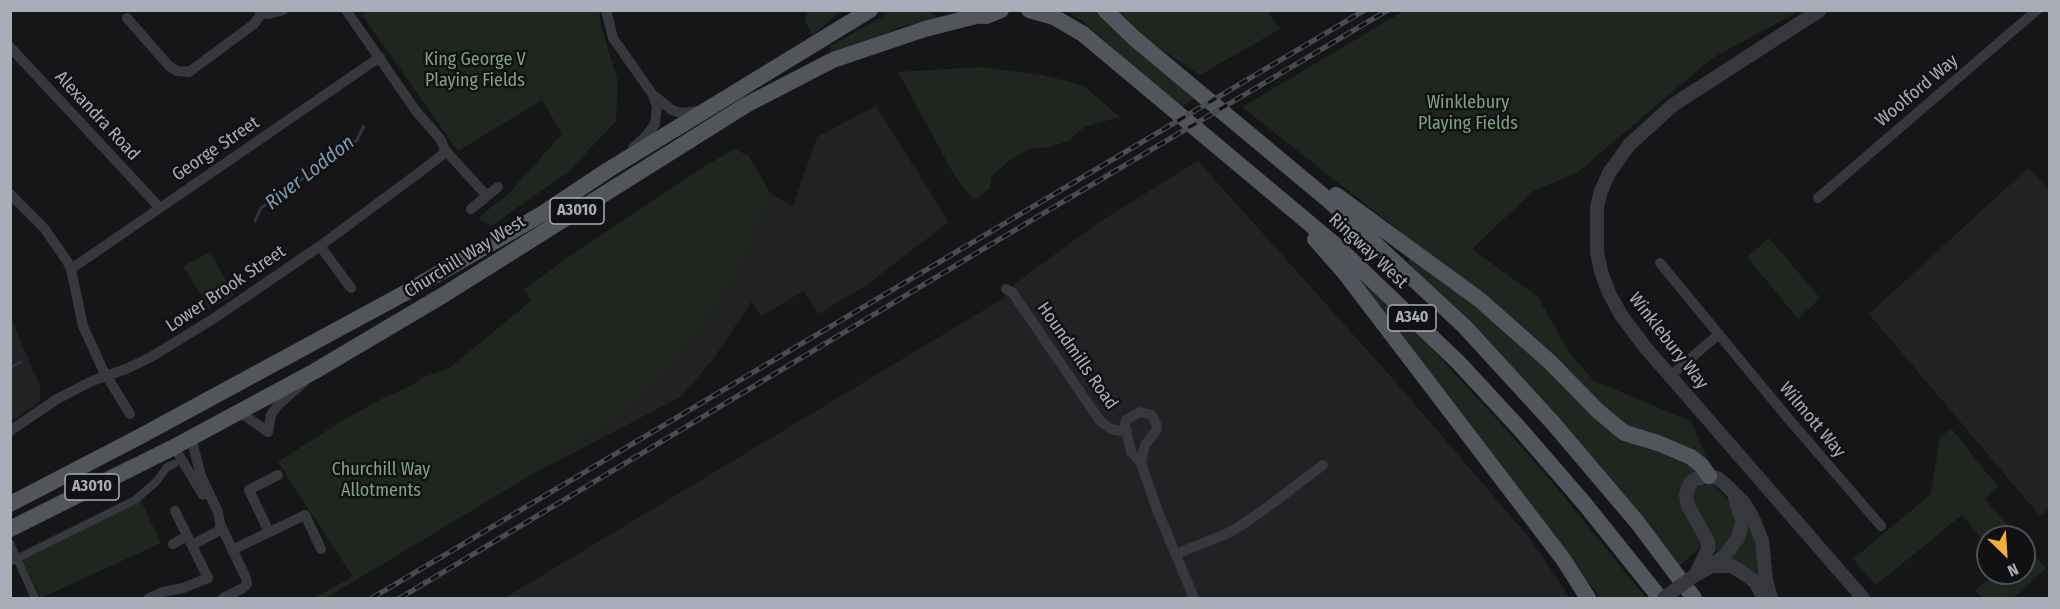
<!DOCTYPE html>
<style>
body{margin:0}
#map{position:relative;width:2060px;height:609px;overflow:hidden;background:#161618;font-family:"Fira Sans Condensed",sans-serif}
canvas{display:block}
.frame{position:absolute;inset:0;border:12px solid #a8adb8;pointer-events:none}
.north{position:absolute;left:1976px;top:525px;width:60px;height:60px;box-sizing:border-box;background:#111113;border:2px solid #4d4f55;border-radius:50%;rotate:155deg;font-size:16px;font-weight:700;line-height:24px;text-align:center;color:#a8adb8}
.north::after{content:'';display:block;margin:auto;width:21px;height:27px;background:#f2b134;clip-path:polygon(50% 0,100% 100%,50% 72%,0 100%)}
</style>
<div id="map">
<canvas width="2060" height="609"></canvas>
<div class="frame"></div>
<div class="north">N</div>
</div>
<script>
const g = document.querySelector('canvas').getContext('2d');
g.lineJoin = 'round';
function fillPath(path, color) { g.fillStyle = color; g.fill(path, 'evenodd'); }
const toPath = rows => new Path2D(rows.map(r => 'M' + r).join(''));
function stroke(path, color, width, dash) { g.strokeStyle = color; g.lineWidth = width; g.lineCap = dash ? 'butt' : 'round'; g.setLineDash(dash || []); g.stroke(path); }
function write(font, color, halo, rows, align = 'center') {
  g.font = font + ' "Fira Sans Condensed",sans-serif'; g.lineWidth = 5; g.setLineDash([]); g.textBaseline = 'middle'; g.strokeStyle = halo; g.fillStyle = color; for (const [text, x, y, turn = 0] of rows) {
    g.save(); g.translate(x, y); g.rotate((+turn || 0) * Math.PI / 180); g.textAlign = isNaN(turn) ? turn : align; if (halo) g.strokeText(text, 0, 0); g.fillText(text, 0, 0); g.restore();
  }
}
fillPath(toPath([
 [876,106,949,222,865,286,818,314,804,291,761,316,752,301,714,358,682,396,529,476,618,419,644,395,695,337,726,292,753,242,771,194,793,206,817,137],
 [1198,161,1393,379,1531,540,1570,598,505,598,1002,299,1016,283,1099,222],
 [2028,168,2050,191,2050,508,2040,516,1869,314],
 [10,316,40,386,40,401,11,422]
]), '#222225');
fillPath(toPath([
 [368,11,599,11,601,26,618,81,616,121,568,172,491,226,478,218,508,194,562,134,542,100,458,151,362,15],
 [808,11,841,11,812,36,805,20],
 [888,11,930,11,942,21,906,25,833,55,829,47,882,17],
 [1066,11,1095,11,1113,28,1197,97,1180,107,1081,20],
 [1113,11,1267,11,1280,29,1200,75,1133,30],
 [1404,11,1799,11,1711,59,1578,172,1532,192,1472,249,1538,297,1569,352,1594,381,1691,421,1710,466,1684,484,1704,544,1678,567,1412,267,1408,261,1411,256,1401,232,1242,107],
 [982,67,1043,75,1084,86,1120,117,1084,127,1069,141,1049,147,1029,149,1010,160,992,176,990,188,974,200,954,175,898,72],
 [734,149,749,156,771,194,753,242,726,292,695,337,644,395,618,419,529,476,326,598,314,598,353,577,278,462,343,420,380,400,414,384,421,378,448,369,531,301,524,289,586,245,694,173],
 [1769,238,1820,298,1798,319,1747,257],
 [210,252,234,295,210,309,183,266],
 [1344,262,1411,326,1503,426,1557,488,1646,598,1600,598],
 [1951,428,1998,487,1985,499,2018,537,1988,537,1988,546,1962,515,1876,585,1853,559,1931,494,1940,438],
 [131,458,132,459,11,525,11,519],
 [1708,482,1713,484,1730,503,1734,519,1734,527,1729,540,1724,547,1712,554,1713,535,1693,504,1692,490,1695,486],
 [140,499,161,543,41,598,22,559],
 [1745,517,1757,546,1760,575,1753,576,1724,559],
 [2024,543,2046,568,2013,598,1982,598,1975,590,1996,573,2024,573]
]), '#1e261f');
stroke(toPath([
 [255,221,261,208,357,140,364,126],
 [10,368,21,362]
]), '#2c353c', 3);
stroke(toPath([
 [10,543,35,598],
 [10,562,135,500,156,482,167,467,174,464]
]), '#37383d', 8);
stroke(toPath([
 [259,10,262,13,269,14,283,10],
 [346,10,416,111,441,140,445,150,487,196],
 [606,10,613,38,653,95,672,110,681,113,700,111],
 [127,18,169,66,177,71,189,72,254,24,262,13],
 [10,47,160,208],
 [633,148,646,136,655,124,657,107,653,95],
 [10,194,44,228,67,261,71,269,83,326,103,370,130,414],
 [1818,198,2037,10],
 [471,209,498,187],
 [320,246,351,288],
 [1660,263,1787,417,1881,526],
 [71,269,380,57],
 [1006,289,1012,292,1100,421,1111,429,1120,431,1126,429],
 [1670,376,1719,334],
 [238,413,247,417,268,432,271,415,278,405,304,382],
 [10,431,57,399,92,381,126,369,151,357,213,319,320,246,424,169,442,155,445,150],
 [191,437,201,476,218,512,220,524,246,578,247,584,243,588,223,598],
 [174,447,203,495],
 [1141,463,1145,445,1156,431,1157,426,1152,415,1140,412,1126,420,1125,424,1131,452,1141,463,1158,512,1194,598],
 [269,532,249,490,278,475],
 [173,544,187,536],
 [192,545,222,529],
 [232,550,305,515,321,549],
 [1176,554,1226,534,1237,528,1265,509,1323,465],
 [149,598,163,592,183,588,208,578,175,511]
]), '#37383d', 10);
stroke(toPath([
 [1820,10,1673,105,1629,145,1609,173,1601,191,1597,207,1597,253,1601,271,1609,293,1621,315,1645,347,1863,598],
 [1712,566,1732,566,1746,575,1755,582,1764,598],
 [1696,574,1708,549,1708,541,1688,506,1686,495,1690,483,1695,479,1709,476,1719,479,1726,485,1744,503,1751,514,1762,540,1766,580,1771,598],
 [1696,575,1712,566,1726,554,1738,538,1742,522,1735,498]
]), '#37383d', 14);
stroke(toPath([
 [1029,10,1054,17,1083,34,1340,249,1459,363,1520,429,1584,503,1660,598],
 [1105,10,1134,38,1327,199,1465,327,1553,423,1637,522,1694,598],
 [966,15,986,16,1001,10],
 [1336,195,1480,300,1550,362,1597,410,1617,427,1625,433,1658,443,1691,457,1702,466,1709,476],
 [1315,239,1344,272,1563,559,1588,598],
 [10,504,139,437,403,294,542,214,608,170,870,10],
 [10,529,174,447,315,371,445,294,746,105,833,60,925,29,976,16]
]), '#53555c', 16);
const rail = toPath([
 [372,598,1365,10],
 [400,598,1005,236,1388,10]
]);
stroke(rail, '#4a4c52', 5);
stroke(rail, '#111113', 3, [9]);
stroke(toPath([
 [1664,598,1691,578]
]), '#37383d', 14);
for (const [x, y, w] of [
 [577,211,54],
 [1412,318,48],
 [92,487,54]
]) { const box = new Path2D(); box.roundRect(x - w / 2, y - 13, w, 26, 4.5); g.fillStyle = '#111113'; g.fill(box); stroke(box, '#a8adb8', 1.5); }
write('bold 16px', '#a8adb8', null, [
 ["A3010",577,211],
 ["A340",1412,318],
 ["A3010",92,487]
]);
write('18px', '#7fa381', '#111113', [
 ["King George V",475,60],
 ["Playing Fields",475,81],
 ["Winklebury",1468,103],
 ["Playing Fields",1468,124],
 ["Churchill Way",381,470],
 ["Allotments",381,491]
]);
write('18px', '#a8adb8', '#111113', [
 ["Woolford Way",1917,91,-40],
 ["Alexandra Road",97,116,47],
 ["George Street",216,149,-34],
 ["Ringway West",1368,251,43],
 ["Churchill Way West",465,257,-32],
 ["Lower Brook Street",226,289,-34],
 ["Winklebury Way",1668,341,52],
 ["Houndmills Road",1077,356,55],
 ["Wilmott Way",1812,420,50]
]);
write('italic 20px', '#7f9bb3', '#111113', [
 ["River Loddon",310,173,-38]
]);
</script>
